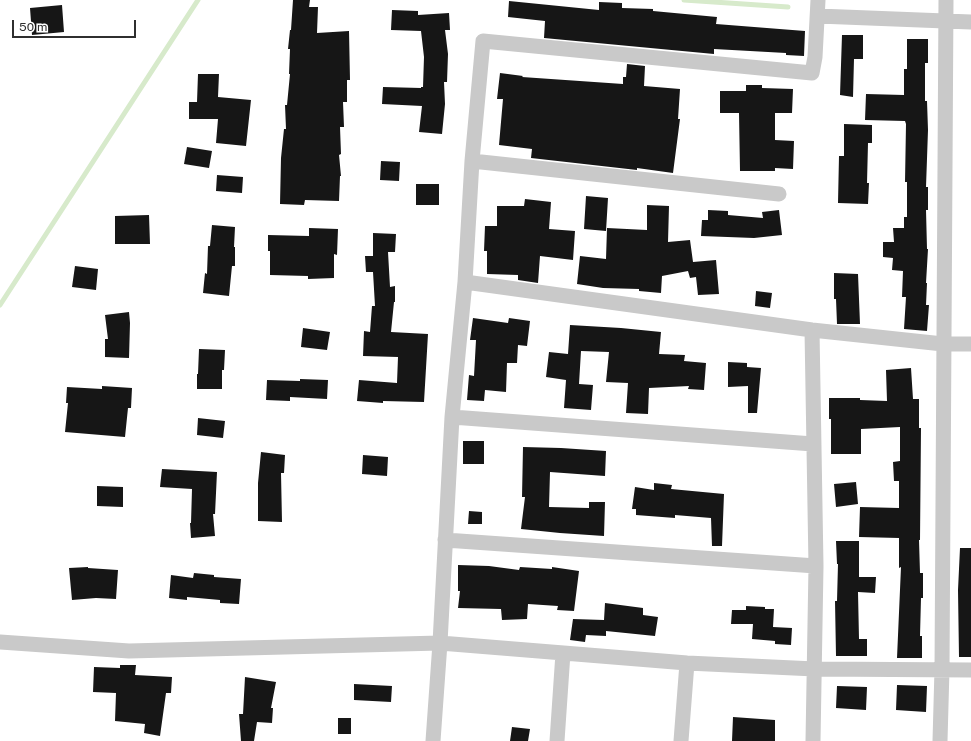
<!DOCTYPE html>
<style>
body{margin:0}
#map{position:relative;width:971px;height:741px;overflow:hidden;background:#fff;font-family:"Public Sans",sans-serif}
canvas{display:block}
.scale{position:absolute;left:12px;top:20px;width:124px;height:18px;box-sizing:border-box;border:2px solid #2f2f2f;border-top:0;padding-left:5px;font-size:12px;line-height:14px;white-space:nowrap;color:#2f2f2f;-webkit-text-stroke:3px #fff;paint-order:stroke}
</style>
<div id="map">
<canvas width="971" height="741"></canvas>
<div class="scale">50 m</div>
</div>
<script>
const g = document.querySelector('canvas').getContext('2d');
g.lineJoin = 'round';
const toPath = rows => new Path2D(rows.map(r => 'M' + r).join(''));
function stroke(path, color, width, dash) { g.strokeStyle = color; g.lineWidth = width; g.lineCap = dash ? 'butt' : 'round'; g.setLineDash(dash || []); g.stroke(path); }
function fillPath(path, color) { g.fillStyle = color; g.fill(path, 'evenodd'); }
stroke(toPath([
 [684,0,788,7],
 [0,305,198,0]
]), '#d7eacb', 5);
fillPath(toPath([
 [293,0,310,0,309,7,318,7,317,33,349,31,350,80,347,80,347,102,343,102,344,127,340,127,341,154,339,155,341,176,340,176,339,201,305,200,304,205,280,204,281,158,284,129,286,129,285,105,287,105,290,74,289,74,290,49,288,49,290,30,291,30],
 [509,1,599,10,599,2,622,3,622,8,653,9,653,11,717,17,716,24,805,31,804,56,786,55,786,53,714,49,714,54,544,38,545,21,508,17],
 [62,5,64,32,32,35,30,8],
 [392,10,418,11,418,15,449,13,450,30,445,30,448,54,447,82,444,82,445,104,442,134,419,132,422,106,382,104,383,87,421,88,421,87,423,87,424,57,421,31,391,30],
 [842,35,863,35,863,59,854,59,853,97,840,95],
 [907,39,928,39,928,63,925,63,925,101,927,101,928,130,926,187,928,187,928,210,926,210,927,249,928,249,926,283,927,283,926,305,929,305,927,331,904,329,906,297,902,297,903,271,892,270,893,258,883,257,883,242,894,242,893,228,904,228,904,217,907,217,907,182,905,182,906,124,905,121,865,120,866,94,904,95,904,69,907,69],
 [627,64,645,66,644,86,680,89,678,119,680,119,673,173,637,168,637,170,531,158,532,149,499,145,503,99,497,99,500,73,523,76,522,77,623,84,623,77,626,77],
 [198,74,219,74,218,97,251,100,246,146,216,143,218,119,189,119,189,102,197,102],
 [746,85,762,85,762,88,793,89,792,113,775,113,775,140,794,141,793,169,775,168,775,171,740,171,739,113,720,113,720,91,746,91],
 [844,124,872,125,872,143,868,143,867,183,869,183,868,204,838,203,839,156,844,156],
 [187,147,212,151,209,168,184,164],
 [381,161,400,162,399,181,380,180],
 [217,175,243,177,242,193,216,191],
 [416,184,439,184,439,205,416,205],
 [586,196,608,198,606,231,584,229],
 [525,199,551,202,549,229,575,231,573,260,540,256,538,283,518,280,518,275,487,274,487,251,484,251,485,226,497,226,497,206,524,206],
 [647,205,669,206,668,242,690,240,693,262,716,260,719,294,698,295,696,277,690,278,688,271,662,276,661,293,639,291,639,289,603,288,577,284,580,256,606,259,607,228,647,230],
 [708,210,728,211,728,215,763,218,762,212,779,210,782,235,754,238,701,236,702,220,708,220],
 [149,215,150,244,115,244,115,216],
 [212,225,235,227,234,247,235,247,235,266,232,266,229,296,203,293,205,273,207,274,208,246,210,246],
 [309,228,338,229,337,255,334,254,334,278,308,279,308,276,270,275,270,251,268,251,268,235,309,236],
 [373,233,396,234,395,252,388,252,390,287,395,286,395,302,394,302,391,332,428,334,424,402,383,401,383,403,357,401,359,380,397,383,398,357,363,356,364,331,370,332,372,306,375,306,373,272,366,272,365,256,373,256],
 [75,266,98,269,96,290,72,287],
 [834,273,858,274,860,324,837,324,836,299,834,299],
 [756,291,772,293,770,308,755,306],
 [129,312,130,323,129,358,105,357,105,339,108,339,105,315],
 [473,318,508,323,509,318,530,321,527,346,518,345,517,363,507,363,506,392,485,390,484,401,467,400,469,375,474,376,476,340,470,340],
 [570,325,621,328,661,332,659,354,685,355,684,361,706,363,704,390,688,389,689,386,649,388,648,414,626,413,628,383,606,382,609,352,581,351,579,384,593,385,591,410,564,408,566,380,546,377,549,352,568,354],
 [303,328,330,332,327,350,301,347],
 [199,349,225,350,224,370,222,370,222,389,197,389,197,374,198,374],
 [728,362,747,363,747,367,761,368,757,413,748,413,748,386,728,387],
 [911,368,913,399,919,399,919,428,921,428,920,540,919,540,920,573,923,573,923,598,921,598,920,636,922,636,922,658,897,658,901,567,899,568,899,538,859,537,860,507,899,508,899,481,894,481,893,462,900,461,900,427,861,429,861,454,831,454,831,419,829,419,829,398,860,398,860,400,887,401,886,370],
 [300,379,328,380,327,399,290,397,290,401,266,400,267,380,300,381],
 [102,386,132,388,131,408,128,408,125,437,65,432,68,403,66,403,67,387,102,389],
 [198,418,225,421,223,438,197,435],
 [463,441,484,441,484,464,463,464],
 [523,447,561,448,606,451,605,476,550,472,549,507,589,508,589,502,605,502,604,536,560,533,521,529,525,497,522,497],
 [261,452,285,455,284,473,281,473,282,522,258,521,258,483],
 [363,455,388,457,387,476,362,474],
 [162,469,217,472,215,514,213,514,215,536,191,538,190,523,191,523,192,489,160,487],
 [856,482,858,504,836,507,834,484],
 [654,483,672,485,671,489,724,494,722,546,712,546,711,518,675,515,675,518,636,515,636,509,632,509,635,487,654,490],
 [97,486,123,487,123,507,97,506],
 [469,511,482,512,482,524,468,524],
 [836,541,859,541,859,577,876,577,875,593,858,592,859,639,867,639,867,656,836,656,835,601,837,601,838,564,837,564],
 [960,548,971,548,971,657,959,657,958,590],
 [458,565,489,566,519,570,520,567,552,569,552,567,579,571,574,611,557,610,558,606,528,604,527,619,502,620,501,609,458,608,460,591,458,591],
 [88,567,88,568,118,570,116,599,96,598,72,600,69,568],
 [194,573,214,575,214,577,241,579,239,604,220,603,220,600,187,597,187,600,169,598,171,575,193,578],
 [605,603,643,608,643,615,658,617,655,636,606,631,606,636,586,635,585,642,570,640,573,619,604,620],
 [746,606,765,607,765,609,774,609,773,627,792,628,791,645,775,644,775,641,752,639,753,624,731,624,732,610,746,610],
 [120,665,136,665,135,675,172,677,171,693,166,693,160,736,144,733,145,724,115,721,116,693,93,692,94,667,120,668],
 [245,677,276,682,271,708,273,708,272,723,257,722,254,741,241,741,239,714,243,714],
 [354,684,392,686,391,702,354,700],
 [897,685,927,686,926,712,896,710],
 [837,686,867,687,866,710,836,708],
 [733,717,775,720,775,741,732,741],
 [338,718,351,718,351,734,338,734],
 [512,727,530,729,528,741,510,741]
]), '#161616');
stroke(toPath([
 [818,16,971,22],
 [472,161,779,194],
 [465,282,812,330,943,344,971,344],
 [812,330,816,566,813,741],
 [452,417,813,444],
 [445,540,816,566],
 [0,642,129,651,440,643,687,663,815,669,971,670],
 [433,741,440,643,452,417,465,282,472,161,483,41,812,73,815,57,818,0],
 [557,741,563,653],
 [681,741,687,663],
 [940,741,942,669,946,0]
]), '#c9c9c9', 15);
</script>
